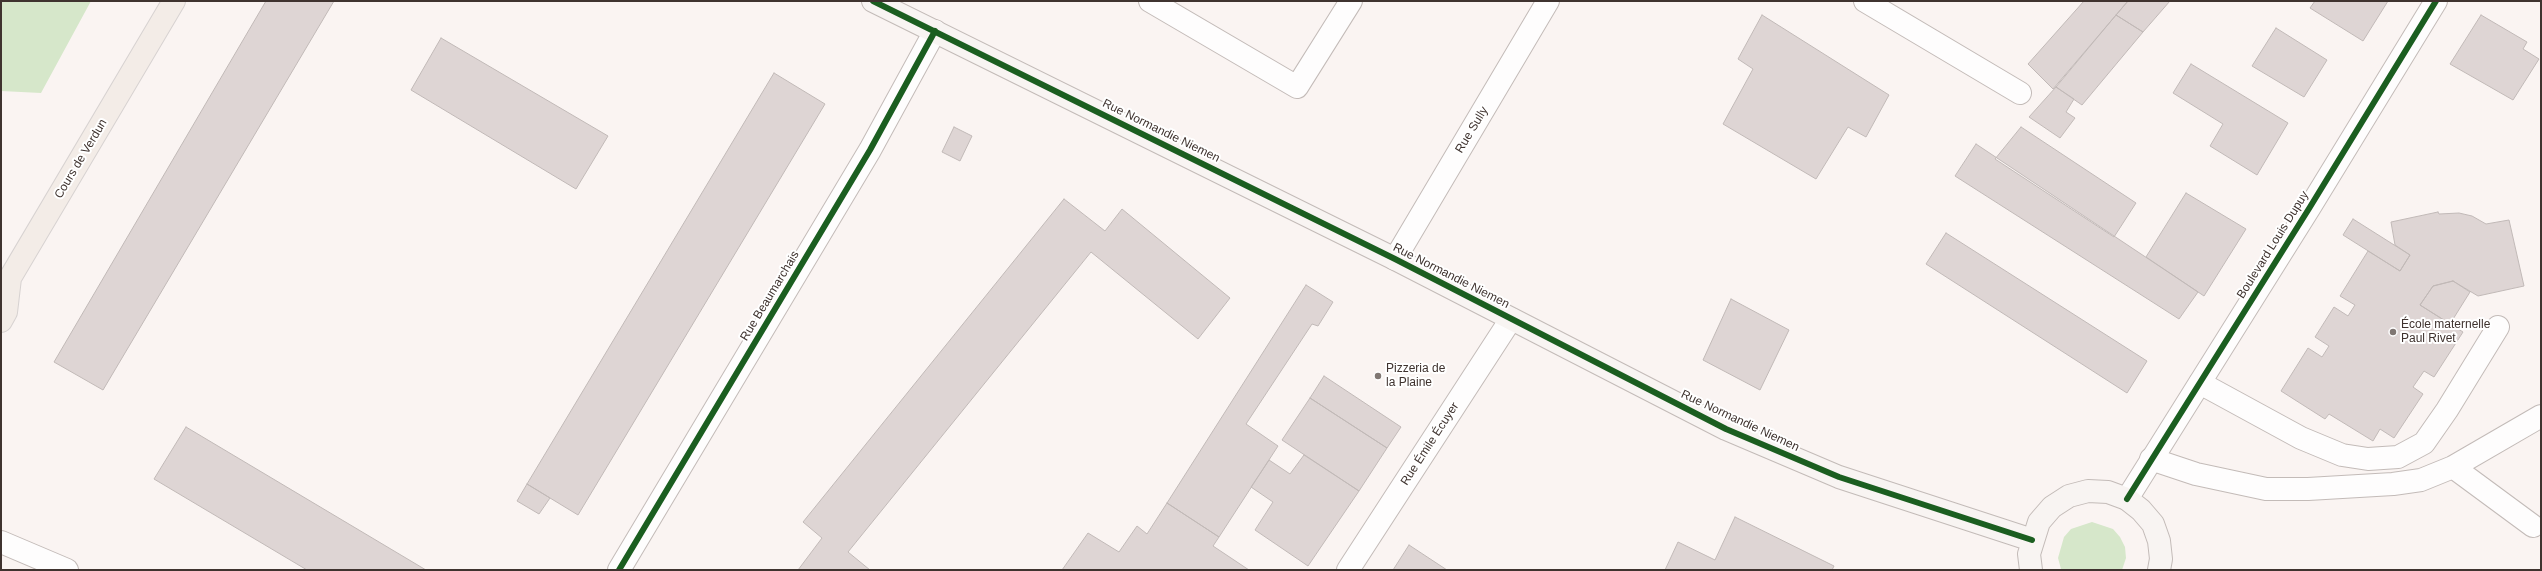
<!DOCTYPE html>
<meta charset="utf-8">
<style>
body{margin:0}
#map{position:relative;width:2542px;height:571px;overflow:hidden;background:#faf4f2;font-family:Arial,sans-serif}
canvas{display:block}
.frame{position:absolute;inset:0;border:2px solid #3f332f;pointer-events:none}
</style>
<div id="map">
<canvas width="2542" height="571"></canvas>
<div class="frame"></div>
</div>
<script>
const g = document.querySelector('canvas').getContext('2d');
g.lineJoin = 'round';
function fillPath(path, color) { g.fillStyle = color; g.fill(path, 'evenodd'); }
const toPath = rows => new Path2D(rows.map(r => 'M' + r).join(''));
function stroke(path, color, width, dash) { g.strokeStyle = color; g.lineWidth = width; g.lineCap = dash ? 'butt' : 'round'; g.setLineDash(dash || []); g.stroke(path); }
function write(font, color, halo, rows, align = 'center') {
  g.font = font + ' Arial,sans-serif'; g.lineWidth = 4; g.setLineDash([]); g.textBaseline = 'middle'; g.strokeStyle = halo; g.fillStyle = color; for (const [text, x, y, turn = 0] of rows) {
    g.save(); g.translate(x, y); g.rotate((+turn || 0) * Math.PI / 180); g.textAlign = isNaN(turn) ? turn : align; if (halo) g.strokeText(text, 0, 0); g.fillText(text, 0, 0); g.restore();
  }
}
fillPath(toPath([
 [1,1,91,1,41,93,1,91],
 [2092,522,2113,529,2120,537,2125,547,2126,558,2122,570,2061,569,2058,558,2064,537,2071,529]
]), '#d6e7ca');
const building = toPath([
 [266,1,334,1,103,390,54,362,266,1],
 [2084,1,2128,1,2053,89,2028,64,2084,1],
 [2128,1,2170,1,2143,32,2116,15,2128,1],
 [2315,1,2388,1,2363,41,2310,8,2315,1],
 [1762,15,1889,95,1866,137,1848,127,1816,179,1723,124,1753,69,1738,59,1762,15],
 [2116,15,2143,32,2082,105,2056,87,2116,15],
 [2481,15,2527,42,2523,49,2539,59,2513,100,2450,64,2481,15],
 [2276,28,2327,60,2304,97,2252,66,2276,28],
 [441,38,608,136,576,189,411,90,441,38],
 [2191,64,2288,123,2257,175,2210,146,2223,124,2173,93,2191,64],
 [774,73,825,104,578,515,527,484,774,73],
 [2056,87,2074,99,2066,112,2075,118,2060,138,2029,117,2056,87],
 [954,127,972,136,960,161,942,152,954,127],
 [2021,127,2136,203,2114,237,1995,159,2021,127],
 [1976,144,2198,292,2179,319,1955,176,1976,144],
 [2186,193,2246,229,2204,296,2146,257,2186,193],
 [1064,199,1105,231,1122,209,1230,298,1198,339,1091,252,848,552,870,570,798,570,822,538,803,522,1064,199],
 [2438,212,2439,214,2459,213,2472,216,2486,224,2509,220,2524,286,2478,296,2453,281,2433,286,2420,305,2463,332,2434,377,2424,371,2413,387,2423,394,2394,438,2380,429,2373,441,2329,414,2325,419,2281,391,2308,348,2322,357,2329,346,2315,337,2334,307,2348,316,2355,305,2340,296,2368,251,2400,271,2410,255,2395,245,2391,222,2438,212],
 [2353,219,2410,255,2400,271,2343,235,2353,219],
 [1946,233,2147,361,2127,393,1926,264,1946,233],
 [2453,281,2470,292,2450,324,2420,305,2433,286,2453,281],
 [1306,285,1333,302,1318,326,1312,324,1246,424,1278,446,1219,537,1167,503,1306,285],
 [1731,299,1789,330,1760,390,1703,360,1731,299],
 [1324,376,1401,427,1387,448,1310,398,1324,376],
 [1310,398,1387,448,1359,491,1282,440,1310,398],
 [186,427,426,570,307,570,154,479,186,427],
 [1304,455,1359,491,1308,566,1255,530,1273,502,1251,487,1269,460,1290,474,1304,455],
 [527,484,550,498,539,514,517,501,527,484],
 [1167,503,1219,537,1213,546,1249,570,1062,570,1088,533,1119,552,1137,526,1147,534,1167,503],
 [1735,517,1834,566,1832,570,1665,570,1678,542,1715,560,1735,517],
 [1409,545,1447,570,1393,570,1409,545]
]);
fillPath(building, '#ded5d4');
stroke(building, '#c1b9b7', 1);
const lane = toPath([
 [1150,1,1297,87,1351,1],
 [2200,383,2301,438,2342,455,2368,459,2398,457,2424,443,2447,410,2498,327],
 [2151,459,2196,474,2266,489,2308,489,2393,484,2421,480,2453,467,2541,416],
 [2453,467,2533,526]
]);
const street = toPath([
 [1865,1,2020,93],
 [1395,259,1548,1],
 [2127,499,2310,207,2436,1],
 [1,542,67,570],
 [619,570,870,150,935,31],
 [1348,570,1511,319]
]);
const secondary = toPath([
 [873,1,1395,259,1726,429,1839,477,2032,540],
 [2031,570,2029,554,2039,522,2052,507,2069,496,2088,491,2108,492,2127,499,2141,510,2153,524,2159,541,2161,559,2159,570]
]);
const primary = toPath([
 [1,321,6,312,10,278,174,1]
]);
stroke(lane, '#c3bbb8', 24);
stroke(street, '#c3bbb8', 24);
stroke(secondary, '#c3bbb8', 24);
stroke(primary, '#d7d2d1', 24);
stroke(lane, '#fefdfd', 22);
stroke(street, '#fefdfd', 22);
stroke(secondary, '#f8f4f2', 22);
stroke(primary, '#f3ece7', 22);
stroke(toPath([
 [873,1,1395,259,1726,429,1839,477,2032,540],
 [2127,499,2310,207,2436,1],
 [619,570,870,150,935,31]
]), '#1b5e20', 6);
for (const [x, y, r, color] of [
 [2393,332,4,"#807773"],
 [1378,376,4,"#807773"]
]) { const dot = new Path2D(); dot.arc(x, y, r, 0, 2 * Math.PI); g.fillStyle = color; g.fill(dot); stroke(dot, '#fff', 1.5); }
write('12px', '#3f332f', '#fff', [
 ["Rue Sully",1472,130,-59],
 ["Rue Normandie Niemen",1161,131,26],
 ["Cours de Verdun",81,159,-59],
 ["Boulevard Louis Dupuy",2273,245,-58],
 ["Rue Normandie Niemen",1451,276,27],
 ["Rue Beaumarchais",770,296,-59],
 ["Rue Normandie Niemen",1740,421,25],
 ["Rue Émile Écuyer",1430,444,-57]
]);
write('12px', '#3f332f', '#fff', [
 ["École maternelle",2401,325],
 ["Paul Rivet",2401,339],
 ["Pizzeria de",1386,369],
 ["la Plaine",1386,383]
], 'left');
</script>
